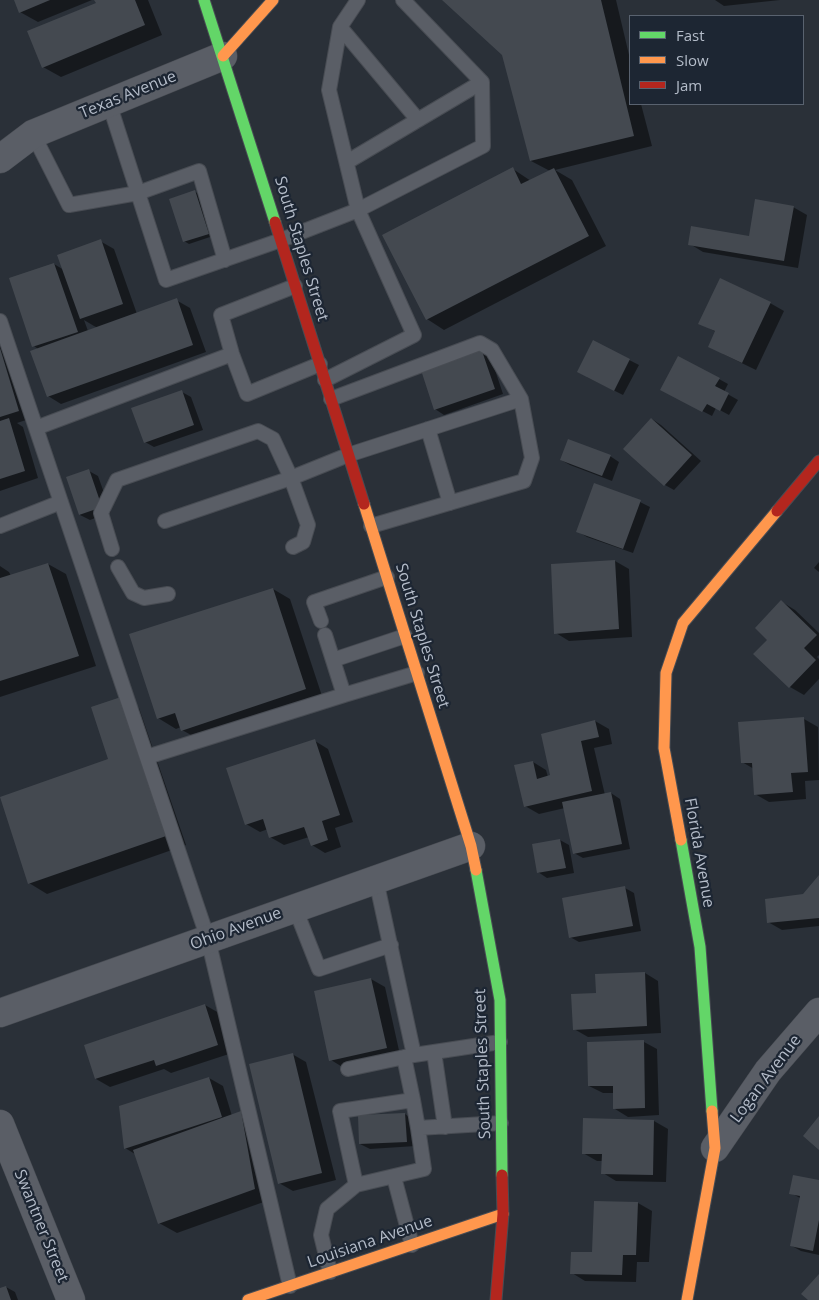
<!DOCTYPE html>
<style>
body{margin:0}
#map{position:relative;width:819px;height:1300px;overflow:hidden;background:#2a3038;font-family:"Open Sans",sans-serif}
canvas{display:block}
.legend{position:absolute;left:629px;top:15px;width:175px;height:90px;box-sizing:border-box;background:#1d2633;border:1px solid #59626f;margin:0;padding:6px 9px;list-style:none;font-size:15px;color:#b4bcc9}
.legend li{display:flex;align-items:center;gap:10px;height:25px}
.legend b{width:25px;border:1px solid #59626f}
</style>
<div id="map">
<canvas width="819" height="1300"></canvas>
<ul class="legend">
<li><b style="height:6px;background:#63d668"></b>Fast</li>
<li><b style="height:6px;background:#ff974d"></b>Slow</li>
<li><b style="height:6px;background:#b3261e"></b>Jam</li>
</ul>
</div>
<script>
const g = document.querySelector('canvas').getContext('2d');
g.lineJoin = 'round';
function fillPath(path, color) { g.fillStyle = color; g.fill(path, 'evenodd'); }
const toPath = rows => new Path2D(rows.map(r => 'M' + r).join(''));
function stroke(path, color, width, dash) { g.strokeStyle = color; g.lineWidth = width; g.lineCap = dash ? 'butt' : 'round'; g.setLineDash(dash || []); g.stroke(path); }
function write(font, color, halo, rows, align = 'center') {
  g.font = font + ' "Open Sans",sans-serif'; g.lineWidth = 4.5; g.setLineDash([]); g.textBaseline = 'middle'; g.strokeStyle = halo; g.fillStyle = color; for (const [text, x, y, turn = 0] of rows) {
    g.save(); g.translate(x, y); g.rotate((+turn || 0) * Math.PI / 180); g.textAlign = isNaN(turn) ? turn : align; if (halo) g.strokeText(text, 0, 0); g.fillText(text, 0, 0); g.restore();
  }
}
fillPath(toPath([
 [15,0,92,0,38,22,20,12],
 [96,0,148,0,162,35,61,77,43,67,97,3],
 [444,0,616,0,630,59,630,104,641,104,652,146,555,170,572,180,606,246,444,330,427,319,513,169,531,181,550,171,531,161,503,54],
 [715,0,780,0,724,6],
 [195,192,199,194,213,236,189,244,184,241],
 [793,207,807,215,798,268,703,252,690,244,750,238],
 [100,241,114,249,137,314,176,300,190,308,206,352,61,404,48,396,38,349,34,346,54,264,64,270],
 [84,320,94,326,98,328,88,331],
 [770,303,784,311,756,370,723,354,716,332,700,323],
 [0,336,32,418,17,423,23,427,38,478,0,491],
 [594,342,639,365,623,395,587,377],
 [481,350,490,355,503,394,444,415,435,409],
 [719,379,728,384,724,392,738,400,729,415,716,408,712,416,671,395],
 [182,392,191,397,203,430,154,447,145,442],
 [652,419,661,425,701,461,674,490,665,485],
 [610,456,619,462,612,481,570,465,561,460],
 [89,471,98,476,111,512,90,520,80,515,67,478],
 [640,502,650,507,633,553,587,537,577,531],
 [615,561,629,569,632,637,569,641,556,633],
 [819,562,819,572,814,568],
 [48,564,66,574,96,666,0,697,0,566,9,572,11,576],
 [273,589,290,599,323,699,200,740,182,730,181,727,176,729,158,718],
 [782,602,795,610,819,633,819,655,817,657,819,659,819,679,804,695,790,687,768,640],
 [121,698,139,708,186,845,47,894,29,883,110,760],
 [804,719,818,727,819,780,805,781,806,799,769,802,755,794,754,769,742,762],
 [595,721,609,729,612,744,594,748,605,795,611,793,620,799,630,849,583,858,574,853,565,808,539,814,525,806,533,762,546,770,548,777,551,776],
 [315,741,328,749,353,822,335,828,341,847,325,853,312,845,309,837,284,845,270,837,268,829,260,832,246,824],
 [560,840,569,845,574,873,547,878,538,872,533,845],
 [819,877,819,926,782,930,768,922,804,896],
 [625,888,634,893,641,931,579,942,570,937],
 [645,973,658,981,661,1033,588,1037,574,1029,597,994],
 [371,979,385,987,400,1055,344,1068,331,1060],
 [205,1005,219,1013,232,1053,171,1073,164,1069,110,1087,96,1079,86,1045],
 [644,1042,657,1049,659,1115,628,1117,615,1109,614,1093,603,1093,589,1086],
 [292,1054,306,1062,336,1180,293,1191,279,1183],
 [209,1078,223,1086,232,1116,241,1113,259,1123,272,1199,177,1233,159,1223,135,1154,125,1148],
 [405,1114,414,1120,416,1146,370,1149,360,1144],
 [584,1119,654,1121,668,1129,666,1182,616,1181,603,1173,603,1161,597,1161,583,1153],
 [819,1181,819,1255,801,1251,792,1246,800,1198,791,1193],
 [638,1203,652,1211,649,1262,637,1262,636,1282,585,1281,572,1273,594,1254],
 [6,1287,15,1292,18,1300,0,1300,0,1289]
]), '#0007');
fillPath(toPath([
 [14,0,50,0,19,13],
 [94,0,135,0,145,25,42,68,27,31,96,3],
 [442,0,601,0,634,136,530,161,502,55],
 [513,167,521,184,554,168,589,236,426,320,382,235],
 [195,190,209,234,183,242,169,199],
 [755,199,794,206,784,261,688,245,691,226,749,236],
 [101,239,123,304,80,319,57,255],
 [54,263,78,332,32,347,9,278],
 [720,278,771,302,742,363,708,347,715,331,698,324],
 [177,298,193,345,47,397,30,351],
 [593,340,630,359,614,391,577,372],
 [0,348,19,411,0,417],
 [481,348,495,389,434,410,421,370],
 [678,356,720,378,715,386,729,393,720,411,707,404,702,412,660,390],
 [182,390,194,425,144,443,131,408],
 [9,418,25,471,0,479,0,421],
 [651,418,692,455,664,486,623,449],
 [568,439,611,455,602,476,560,460],
 [89,469,102,507,79,515,66,477],
 [594,483,641,500,623,549,576,532],
 [615,560,619,629,554,634,551,564],
 [48,563,79,656,0,681,0,578],
 [273,588,306,689,181,731,175,713,157,719,129,634],
 [781,600,817,635,804,648,816,660,789,688,753,654,767,640,755,628],
 [121,697,169,835,28,884,0,797,108,759,91,707],
 [804,717,808,772,791,773,793,792,754,795,752,763,741,763,738,722],
 [595,720,599,737,581,741,592,791,524,807,514,765,533,761,537,779,550,775,541,734],
 [315,739,340,815,322,821,328,840,311,846,304,827,269,838,263,819,245,825,226,768],
 [611,792,622,844,573,854,562,802],
 [560,839,566,868,537,873,532,844],
 [819,875,819,918,767,923,765,899,803,894],
 [625,886,633,926,569,938,562,898],
 [645,972,647,1026,573,1030,571,994,596,993,595,974],
 [371,978,387,1048,329,1061,314,991],
 [205,1004,218,1045,156,1066,154,1060,95,1079,84,1045],
 [644,1040,645,1108,613,1109,613,1086,588,1086,587,1042],
 [293,1053,322,1173,278,1184,249,1064],
 [209,1077,222,1117,124,1149,119,1106],
 [241,1111,255,1189,158,1224,133,1150],
 [405,1113,407,1142,359,1144,358,1115],
 [819,1116,819,1150,803,1136],
 [583,1118,654,1120,653,1175,601,1174,602,1154,582,1154],
 [793,1175,819,1180,819,1220,813,1251,790,1246,800,1196,789,1194],
 [594,1201,638,1202,636,1255,623,1255,622,1275,570,1274,571,1252,592,1252],
 [819,1274,819,1300,808,1300,801,1294],
 [6,1286,11,1300,0,1300,0,1288]
]), '#444950');
const lane = toPath([
 [403,0,482,82],
 [340,27,418,120],
 [109,103,166,280,281,240,358,210,414,335,325,380],
 [33,134,69,205,138,193,199,171,225,260],
 [347,162,482,82,483,146,358,210,329,90,340,27,358,0],
 [295,286,221,315,232,354,247,394,320,364],
 [0,321,208,939,290,1286],
 [331,399,480,343,492,350,521,399],
 [36,428,232,354],
 [428,429,450,503],
 [165,521,291,478,348,455,521,399,532,458,524,481,371,526],
 [0,526,61,502],
 [112,549,101,513,117,480,258,431,273,439,291,478,308,525,303,542,293,547],
 [118,567,133,593,144,598,168,594],
 [321,621,314,602,387,577],
 [333,660,405,636],
 [344,695,417,673],
 [147,757,344,695,325,635],
 [376,880,414,1055,500,1042],
 [295,908,319,969,391,945],
 [434,1052,445,1127],
 [404,1057,413,1100],
 [348,1069,414,1055],
 [418,1128,413,1100,340,1111,356,1185,424,1169,418,1128,501,1123],
 [394,1177,412,1245],
 [330,1272,321,1235,327,1209,356,1185]
]);
const street = toPath([
 [0,159,33,134,223,56],
 [0,1013,471,846],
 [0,1124,71,1300],
 [715,1148,768,1071,819,1012]
]);
const fast = toPath([
 [204,0,275,222],
 [681,840,700,947,712,1111],
 [476,870,500,1000,502,1175]
]);
const slow = toPath([
 [223,56,273,0],
 [364,504,471,846,476,870],
 [681,840,664,748,666,673,683,623,777,511],
 [248,1300,503,1214],
 [687,1300,715,1148,712,1111]
]);
const jam = toPath([
 [275,222,364,504],
 [777,511,819,461],
 [496,1300,503,1214,502,1175]
]);
stroke(lane, '#484c53', 16);
stroke(street, '#484c53', 29);
stroke(fast, '#484c53', 13);
stroke(slow, '#484c53', 13);
stroke(jam, '#484c53', 13);
stroke(lane, '#5a5e66', 14);
stroke(street, '#5a5e66', 28);
stroke(fast, '#63d668', 11);
stroke(slow, '#ff974d', 11);
stroke(jam, '#b3261e', 11);
write('16px', '#b4bcc9', '#1d2633', [
 ["Texas Avenue",128,95,-22],
 ["South Staples Street",301,249,73],
 ["South Staples Street",422,636,73],
 ["Florida Avenue",699,853,80],
 ["Ohio Avenue",236,929,-20],
 ["South Staples Street",483,1064,-92],
 ["Logan Avenue",766,1079,-53],
 ["Swantner Street",41,1226,68],
 ["Louisiana Avenue",370,1242,-19]
]);
</script>
